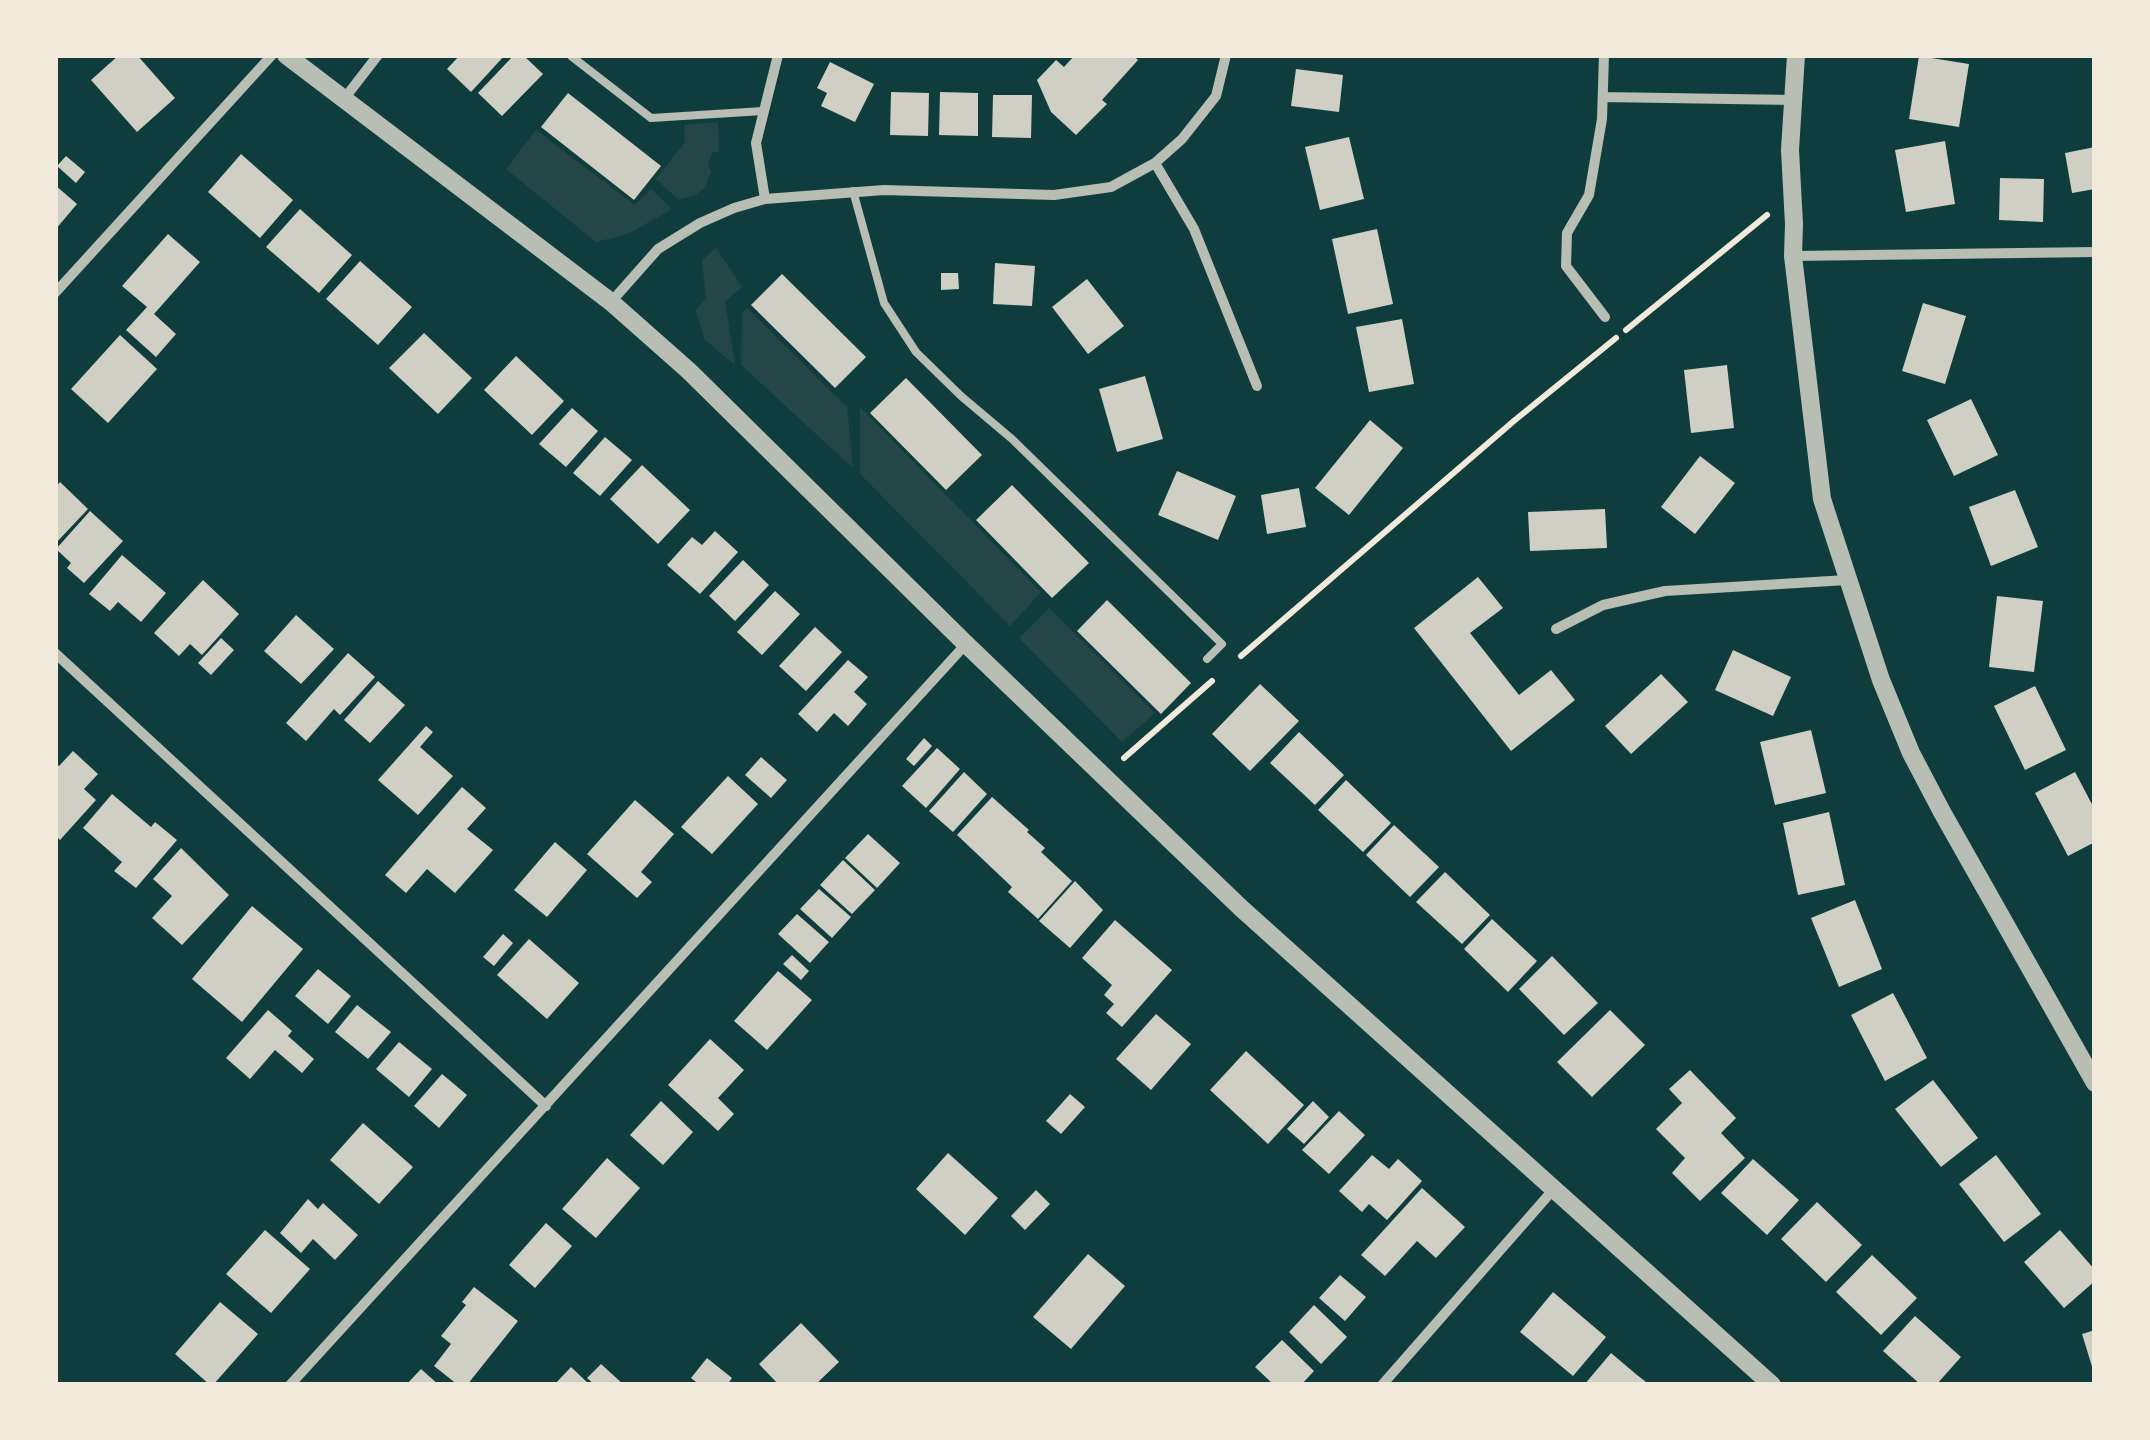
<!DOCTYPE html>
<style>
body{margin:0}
#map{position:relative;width:2150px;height:1440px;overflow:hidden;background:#0f3d3e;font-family:Signika,sans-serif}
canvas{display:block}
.frame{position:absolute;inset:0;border:58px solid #f1e9da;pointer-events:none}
</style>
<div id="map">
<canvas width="2150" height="1440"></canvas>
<div class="frame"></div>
</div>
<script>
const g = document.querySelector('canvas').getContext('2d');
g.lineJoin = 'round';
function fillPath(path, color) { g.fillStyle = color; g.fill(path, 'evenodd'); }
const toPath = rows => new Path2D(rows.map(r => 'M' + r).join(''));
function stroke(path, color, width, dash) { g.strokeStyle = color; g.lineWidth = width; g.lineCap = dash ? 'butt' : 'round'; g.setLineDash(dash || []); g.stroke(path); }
fillPath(toPath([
 [718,122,719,151,712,153,708,165,711,172,704,189,693,196,678,199,656,179,685,142,684,125],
 [536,130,635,205,651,189,672,209,628,234,596,242,506,169],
 [716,248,742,287,725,301,735,365,704,339,696,310,706,298,702,260],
 [747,308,847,407,853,468,741,365,742,313],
 [860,407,1041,592,1010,626,860,474],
 [1049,608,1155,713,1122,742,1019,638]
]), '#244646');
fillPath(toPath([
 [119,55,137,55,175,98,137,132,91,80],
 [460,55,505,55,471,92,447,69],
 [514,55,523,55,543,74,502,116,478,93],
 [1075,55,1133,55,1138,60,1102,100,1107,104,1076,135,1051,112,1037,80,1056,60,1064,67],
 [1919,56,1969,64,1959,127,1909,119],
 [830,62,874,84,855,122,821,106,827,93,817,88],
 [1296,69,1343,75,1339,112,1291,106],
 [891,92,929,93,928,136,890,135],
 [940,92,978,93,978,136,939,135],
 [568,93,661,166,634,200,541,127],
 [993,95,1032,95,1031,138,992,137],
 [1349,137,1364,199,1320,210,1305,147],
 [1945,141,1955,204,1906,212,1895,150],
 [2095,147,2095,189,2072,193,2065,153],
 [241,154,293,200,260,238,208,192],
 [66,156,85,172,76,183,57,166],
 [2000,178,2044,179,2043,222,1999,220],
 [55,185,77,204,55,230],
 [300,209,352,255,319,293,266,247],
 [1377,229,1393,304,1348,314,1332,239],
 [168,234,200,262,154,314,176,334,156,357,126,330,147,307,122,286],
 [360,261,412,307,378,345,326,299],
 [995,263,1035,266,1032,306,993,304],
 [941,273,958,273,959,289,941,290],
 [782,274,866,357,835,388,751,305],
 [1087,279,1124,326,1088,354,1052,307],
 [1923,303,1966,316,1945,384,1902,371],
 [1402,319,1414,384,1369,392,1356,327],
 [424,333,472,378,438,414,389,368],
 [120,335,157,369,108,423,71,389],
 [516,356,564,401,532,435,484,390],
 [1727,365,1734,428,1691,433,1684,370],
 [1145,376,1163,439,1117,452,1099,389],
 [906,378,982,455,946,490,870,413],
 [1971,399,1998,455,1954,476,1927,420],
 [572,408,598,431,566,467,539,444],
 [1370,420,1403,448,1349,515,1315,488],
 [605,437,632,460,600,496,573,473],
 [1700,456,1735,483,1695,534,1661,507],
 [642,465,690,510,658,544,610,499],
 [1177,471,1236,496,1218,540,1158,515],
 [60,482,88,509,55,544,55,488],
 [1012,485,1089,563,1052,598,976,520],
 [1299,488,1306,527,1267,534,1261,495],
 [2015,490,2038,547,1991,566,1969,507],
 [1605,509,1607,548,1530,551,1528,512],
 [90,511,123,541,84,583,67,568,71,563,56,549],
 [715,531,738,552,700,594,667,565,692,537,702,545],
 [122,555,166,593,141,622,118,602,110,611,89,594],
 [743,560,769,585,735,621,709,596],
 [1478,577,1503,608,1470,633,1519,695,1551,670,1575,700,1511,751,1414,628],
 [203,580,239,614,202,655,190,644,179,656,154,633],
 [775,591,800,614,762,655,737,632],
 [1997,596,2043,601,2034,672,1989,667],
 [1107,600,1191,683,1161,714,1077,631],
 [296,615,334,649,301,684,264,651],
 [815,627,842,652,806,691,779,666],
 [221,638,234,650,211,675,198,663],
 [1733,650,1791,677,1773,716,1715,690],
 [348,653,375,677,340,715,334,709,306,741,286,723],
 [848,660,868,677,854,692,867,704,848,726,834,713,817,732,798,714],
 [1661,674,1688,702,1631,754,1605,726],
 [378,681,405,705,370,743,344,720],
 [1260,684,1299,721,1250,771,1212,734],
 [2035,686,2066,750,2025,770,1994,706],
 [426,726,433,732,420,747,453,776,418,815,378,780],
 [1811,730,1826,793,1775,805,1760,742],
 [1299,732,1344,775,1315,805,1270,763],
 [924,738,932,746,914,766,906,759],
 [937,748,960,769,926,808,902,786],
 [73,751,98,774,84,789,96,800,60,840,55,835,55,763,59,766],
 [761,757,787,780,771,798,745,775],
 [964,772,987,794,953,832,929,811],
 [2075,772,2095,810,2095,842,2068,856,2035,793],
 [728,776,758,804,712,854,681,827],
 [1346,780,1391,823,1363,852,1318,810],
 [462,787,486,808,467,829,493,850,455,893,427,869,406,893,385,875],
 [112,794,151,827,155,822,177,840,136,888,114,871,122,862,83,828],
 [992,797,1029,830,1027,832,1045,848,1041,852,1072,881,1038,919,1008,892,1012,887,957,835],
 [635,800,674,834,641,872,652,882,637,898,587,854],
 [1829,812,1845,885,1798,895,1783,823],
 [1394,825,1439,867,1410,897,1366,855],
 [868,834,900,863,877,888,845,858],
 [555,842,587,870,547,917,514,890],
 [181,848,229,895,182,945,152,918,172,896,153,879],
 [843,860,875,890,852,914,820,885],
 [1445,872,1490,915,1462,944,1416,902],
 [1075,881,1103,910,1070,948,1039,921],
 [819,889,851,917,832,938,800,909],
 [1855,900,1882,969,1839,987,1811,918],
 [252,906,303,949,242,1022,192,979],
 [797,914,829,942,810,963,778,934],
 [1492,919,1537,961,1508,992,1464,949],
 [1115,920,1172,970,1122,1027,1106,1013,1114,1004,1104,995,1112,985,1082,958],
 [503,934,513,943,494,966,483,957],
 [529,939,579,983,547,1019,497,975],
 [792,955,809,971,801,980,783,964],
 [1552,956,1598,1003,1564,1035,1519,989],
 [318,969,351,996,328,1024,295,996],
 [778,971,812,1000,767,1050,734,1021],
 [1893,993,1927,1058,1885,1081,1851,1015],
 [357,1005,391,1032,368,1059,335,1032],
 [268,1010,292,1031,288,1036,314,1059,302,1073,275,1050,250,1079,226,1058],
 [1610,1010,1645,1045,1592,1097,1557,1062],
 [1156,1014,1191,1044,1151,1090,1116,1059],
 [710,1039,744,1070,718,1098,734,1114,718,1131,668,1085],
 [399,1042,432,1069,409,1097,376,1069],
 [1246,1051,1304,1105,1268,1144,1210,1090],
 [1690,1070,1736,1118,1721,1133,1745,1158,1700,1201,1672,1173,1685,1158,1656,1129,1682,1103,1669,1089],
 [442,1074,467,1095,439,1128,414,1106],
 [1933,1080,1978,1138,1941,1167,1895,1109],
 [1070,1094,1085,1107,1061,1134,1046,1121],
 [661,1101,693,1132,663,1165,630,1135],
 [1313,1101,1329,1117,1304,1144,1287,1129],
 [1339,1111,1365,1135,1329,1174,1302,1150],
 [363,1123,413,1167,379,1204,330,1160],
 [948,1153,998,1198,965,1235,916,1189],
 [1372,1155,1389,1169,1398,1159,1422,1181,1387,1220,1369,1204,1362,1212,1339,1191],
 [1996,1155,2041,1214,2004,1242,1959,1184],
 [607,1158,640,1188,596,1238,562,1209],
 [1753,1159,1799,1200,1767,1235,1721,1193],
 [1422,1188,1465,1227,1436,1258,1417,1241,1385,1276,1361,1255],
 [1036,1190,1050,1204,1025,1230,1011,1216],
 [308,1199,318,1209,323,1203,358,1235,335,1260,313,1239,301,1253,280,1233],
 [1817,1202,1862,1245,1826,1282,1781,1239],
 [546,1223,572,1246,535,1288,509,1265],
 [265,1230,310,1269,271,1313,226,1274],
 [2060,1230,2095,1270,2095,1281,2064,1308,2024,1262],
 [1088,1254,1125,1286,1071,1349,1033,1317],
 [1872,1255,1917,1298,1881,1335,1836,1292],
 [1340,1275,1366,1297,1345,1321,1319,1298],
 [474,1287,518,1321,467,1385,458,1385,434,1366,451,1344,441,1336,466,1305,462,1302],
 [1553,1292,1606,1337,1573,1376,1520,1332],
 [220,1302,258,1334,213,1385,210,1385,175,1354],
 [1314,1305,1347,1337,1321,1364,1289,1332],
 [1915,1316,1961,1357,1936,1385,1921,1385,1883,1351],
 [801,1323,839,1362,815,1385,779,1385,759,1364],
 [2095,1330,2095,1373,2094,1373,2082,1334],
 [1282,1340,1314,1371,1301,1385,1274,1385,1255,1367],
 [1611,1353,1637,1375,1650,1385,1584,1385],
 [707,1358,732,1378,727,1385,700,1385,691,1378],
 [601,1364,624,1385,595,1385,587,1378],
 [571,1367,590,1385,554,1385],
 [421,1369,439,1385,406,1385]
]), '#cfcfc3');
stroke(toPath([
 [1626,330,1767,215],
 [1241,656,1515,420,1616,338],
 [1124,758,1212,681]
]), '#f1e9da', 6);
stroke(toPath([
 [571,56,651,118,763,111],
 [853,191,884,303,916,352,961,396,1012,439,1222,644,1207,659]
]), '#b8beb3', 8);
stroke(toPath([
 [1604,55,1602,119,1589,195,1567,233,1566,266,1605,317],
 [1603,97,1793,100],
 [344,99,378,55],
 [1155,163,1194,229,1257,386],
 [765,199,756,143,778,55],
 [1793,256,2095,252],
 [55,293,272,55],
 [611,302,658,249,700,223,734,208,765,199,884,190,1054,195,1111,187,1155,163,1182,139,1216,96,1226,55],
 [1556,629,1603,605,1665,591,1847,580],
 [55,653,546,1106],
 [290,1385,966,644],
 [1382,1385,1553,1190]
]), '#b8beb3', 10);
stroke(toPath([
 [286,55,611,302,689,371,966,644,1241,908,1772,1385],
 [1796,55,1790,150,1794,224,1793,256,1822,499,1881,680,1911,753,1942,812,2095,1083]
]), '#b8beb3', 18);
</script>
